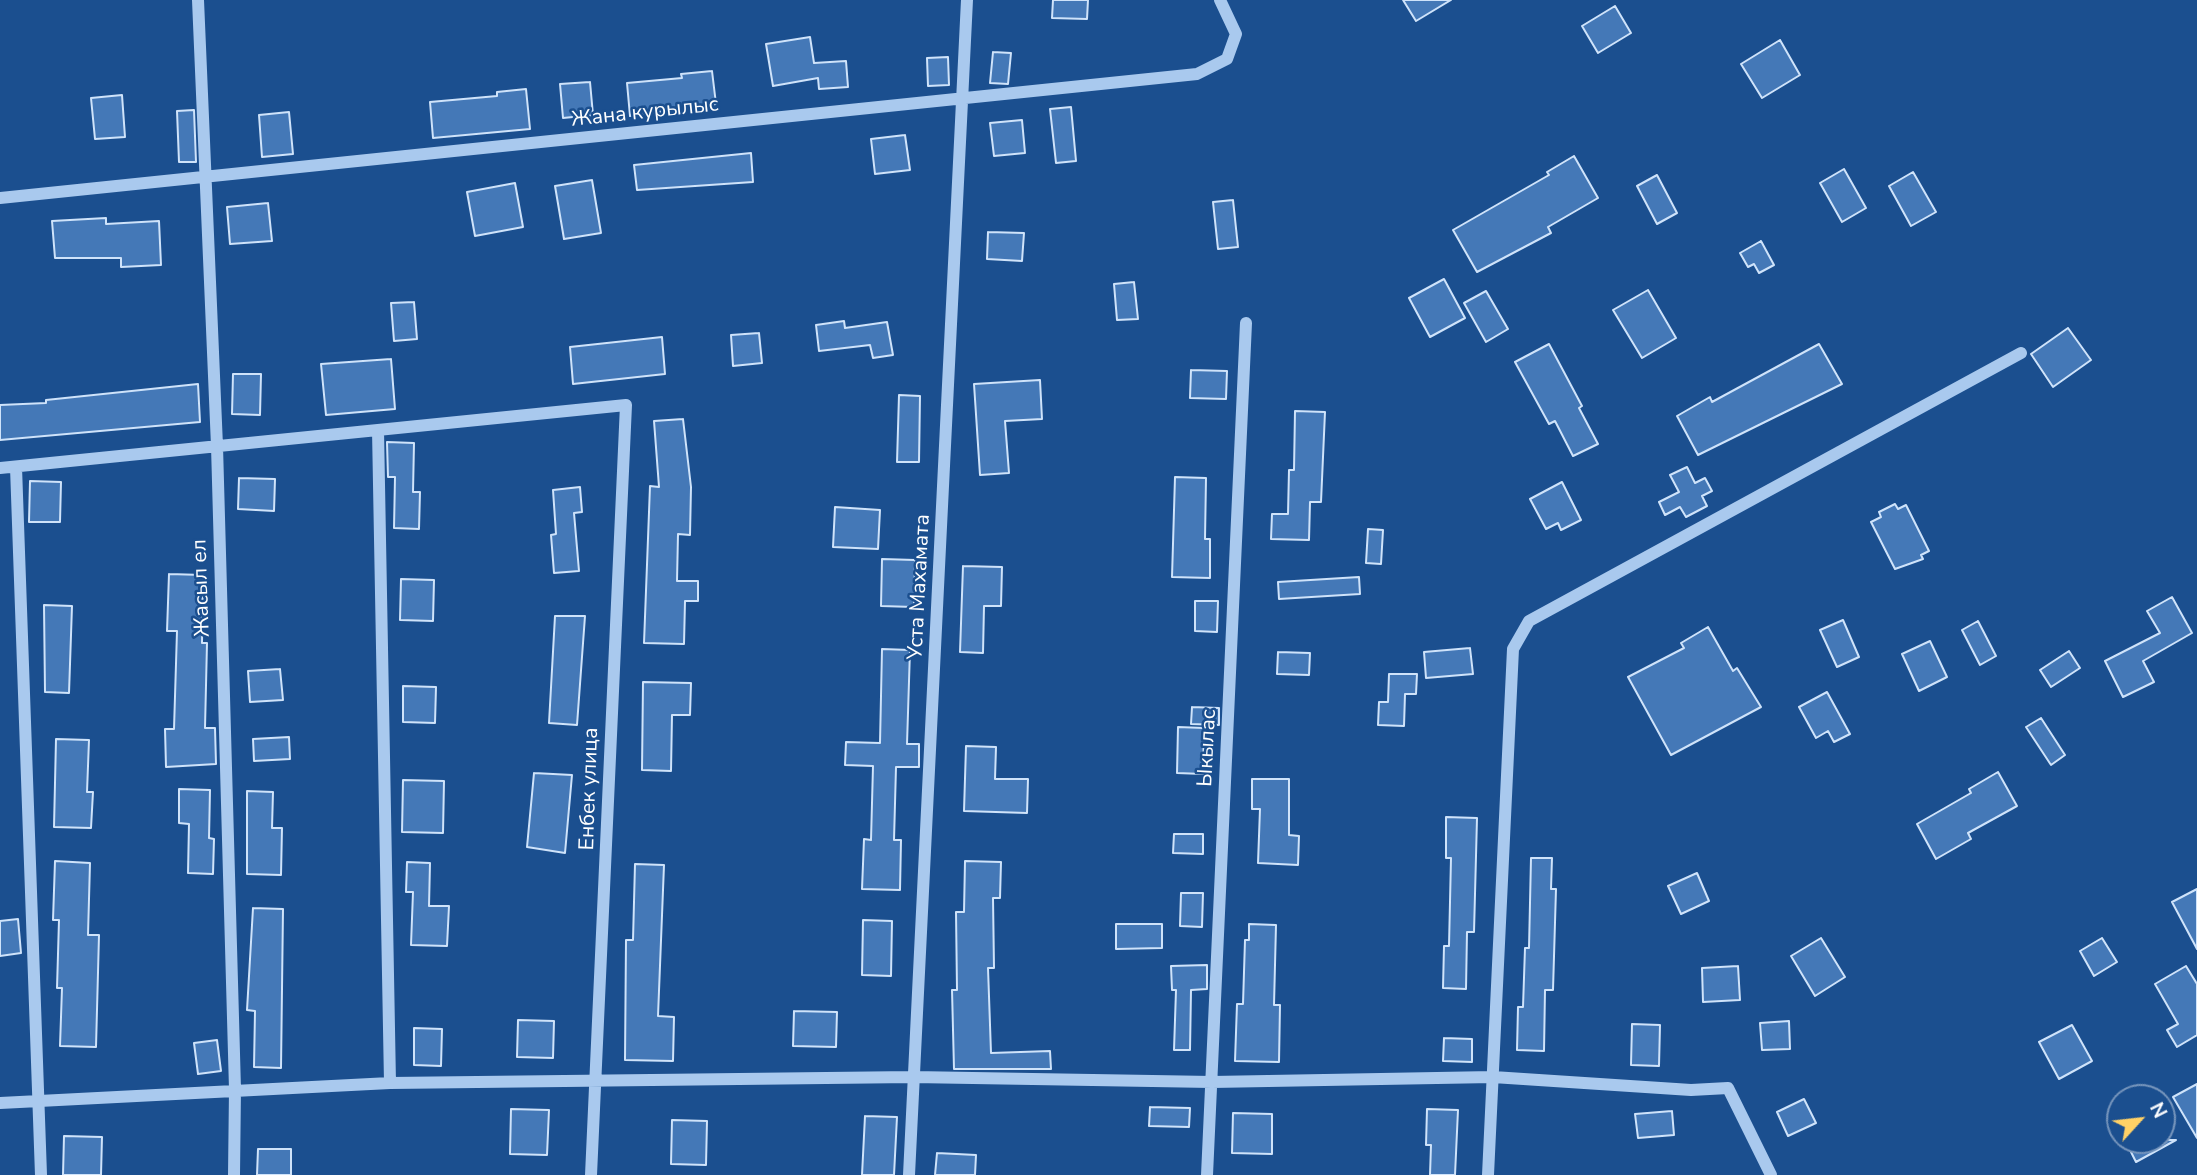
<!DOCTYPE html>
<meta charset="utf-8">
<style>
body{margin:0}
#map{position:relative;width:2197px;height:1175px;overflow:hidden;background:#1b4f8f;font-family:"Nunito Sans",sans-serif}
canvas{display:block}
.north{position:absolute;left:2106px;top:1084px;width:70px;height:70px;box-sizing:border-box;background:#1b4f8f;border:2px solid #7695bc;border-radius:50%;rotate:63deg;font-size:19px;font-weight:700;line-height:28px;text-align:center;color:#fff}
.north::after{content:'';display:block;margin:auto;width:24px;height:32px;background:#ffd166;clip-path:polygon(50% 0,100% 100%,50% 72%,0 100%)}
</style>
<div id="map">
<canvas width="2197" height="1175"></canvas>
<div class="north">N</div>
</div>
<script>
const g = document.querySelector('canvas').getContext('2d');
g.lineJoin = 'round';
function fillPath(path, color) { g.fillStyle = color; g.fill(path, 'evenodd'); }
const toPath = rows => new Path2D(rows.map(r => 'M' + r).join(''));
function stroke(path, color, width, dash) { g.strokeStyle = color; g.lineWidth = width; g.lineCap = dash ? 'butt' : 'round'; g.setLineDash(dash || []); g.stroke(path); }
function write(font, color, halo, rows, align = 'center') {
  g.font = font + ' "Nunito Sans",sans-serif'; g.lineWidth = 5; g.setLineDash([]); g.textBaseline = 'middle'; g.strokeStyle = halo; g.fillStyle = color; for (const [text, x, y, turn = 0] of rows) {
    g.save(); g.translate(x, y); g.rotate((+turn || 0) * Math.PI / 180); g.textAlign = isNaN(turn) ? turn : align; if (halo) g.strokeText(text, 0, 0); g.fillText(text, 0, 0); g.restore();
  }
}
const building = toPath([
 [1053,0,1088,0,1087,19,1052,18,1053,0],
 [1403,0,1451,0,1416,21,1403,0],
 [1615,6,1631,33,1598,53,1582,26,1615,6],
 [810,37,814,63,846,61,848,87,819,89,818,78,773,86,766,44,810,37],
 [1780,40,1800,75,1762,98,1741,64,1780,40],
 [993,52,1011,53,1008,84,990,83,993,52],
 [948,57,949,85,928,86,927,58,948,57],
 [712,71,716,104,630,116,627,83,682,78,681,74,712,71],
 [590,82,593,115,563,118,560,84,590,82],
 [526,89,530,129,433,138,430,102,497,96,497,92,526,89],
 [122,95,125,137,95,139,91,98,122,95],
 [1071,107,1076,161,1056,163,1050,109,1071,107],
 [194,110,196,162,179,162,177,111,194,110],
 [289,112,293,154,262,157,259,115,289,112],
 [1022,120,1025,153,994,156,990,123,1022,120],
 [905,135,910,170,875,174,871,139,905,135],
 [751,153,753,182,637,190,634,165,751,153],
 [1574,156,1598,198,1548,227,1551,233,1477,272,1453,230,1549,175,1547,172,1574,156],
 [1844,169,1866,208,1842,222,1820,183,1844,169],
 [1913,172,1936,212,1911,226,1889,186,1913,172],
 [1657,175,1677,213,1657,224,1637,186,1657,175],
 [592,180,601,233,564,239,555,186,592,180],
 [515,183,523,227,475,236,467,192,515,183],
 [1233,200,1238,247,1218,249,1213,202,1233,200],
 [268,203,272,241,230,244,227,207,268,203],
 [106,218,106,224,159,221,161,265,121,267,121,258,55,258,52,221,106,218],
 [988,232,1024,233,1022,261,987,259,988,232],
 [1761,241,1774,265,1759,273,1754,264,1748,267,1740,253,1761,241],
 [1444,279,1465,318,1430,337,1409,298,1444,279],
 [1134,282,1138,319,1117,320,1114,284,1134,282],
 [1648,290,1676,338,1642,358,1613,310,1648,290],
 [1486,291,1508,329,1486,342,1464,303,1486,291],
 [414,302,417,339,394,341,391,303,414,302],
 [844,321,845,328,887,322,893,355,873,358,870,345,819,351,816,325,844,321],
 [2068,328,2091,360,2053,387,2031,354,2068,328],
 [759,333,762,363,733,366,731,335,759,333],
 [662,337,665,374,573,384,570,347,662,337],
 [1549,344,1582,406,1579,408,1598,444,1573,456,1555,421,1549,424,1515,362,1549,344],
 [1819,344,1842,384,1698,455,1677,416,1710,397,1712,402,1819,344],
 [391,359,395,409,326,415,321,364,391,359],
 [1191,370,1227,371,1226,399,1190,398,1191,370],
 [233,374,261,374,260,415,232,414,233,374],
 [1040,380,1042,419,1005,421,1009,473,980,475,974,384,1040,380],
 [198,384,200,422,0,440,0,405,46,403,46,400,198,384],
 [899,395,920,396,919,462,897,462,899,395],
 [1295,411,1325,412,1321,502,1310,502,1309,540,1271,539,1272,514,1288,514,1289,470,1294,470,1295,411],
 [683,419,691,487,690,535,678,534,677,581,698,581,698,601,685,601,684,644,644,643,650,486,659,487,654,421,683,419],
 [387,442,414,443,413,492,420,492,419,529,394,528,395,477,388,477,387,442],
 [1687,467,1695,483,1705,478,1712,491,1702,496,1707,506,1686,517,1680,507,1665,515,1659,502,1679,492,1670,475,1687,467],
 [1175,477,1206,478,1205,539,1210,539,1210,578,1172,577,1175,477],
 [239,478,275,479,274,511,238,509,239,478],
 [30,481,61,482,60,522,29,522,30,481],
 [1562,482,1581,520,1561,530,1558,523,1546,529,1530,499,1562,482],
 [580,487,582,512,574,513,579,571,554,573,551,535,556,534,553,490,580,487],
 [1895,504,1898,509,1906,505,1929,551,1921,555,1923,559,1895,569,1871,522,1881,517,1879,512,1895,504],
 [835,507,880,510,878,549,833,547,835,507],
 [1368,529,1383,530,1381,564,1366,563,1368,529],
 [882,559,915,560,914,607,881,606,882,559],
 [963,566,1002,567,1001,606,984,606,983,653,960,652,963,566],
 [169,574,203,575,202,643,207,643,205,728,215,728,216,764,166,767,165,729,174,729,177,631,167,631,169,574],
 [1359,577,1360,594,1279,599,1278,582,1359,577],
 [401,579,434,580,433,621,400,620,401,579],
 [2172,597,2192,633,2143,661,2154,682,2123,697,2105,661,2160,633,2147,611,2172,597],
 [1195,601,1218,601,1217,632,1195,631,1195,601],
 [44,605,72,606,69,693,45,692,44,605],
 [555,616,585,616,577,725,549,723,555,616],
 [1843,620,1859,657,1837,667,1820,630,1843,620],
 [1978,621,1996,656,1980,665,1962,630,1978,621],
 [1708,627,1733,671,1737,668,1761,707,1671,755,1628,677,1684,648,1681,643,1708,627],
 [1930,641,1947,677,1919,691,1902,654,1930,641],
 [1470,648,1473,674,1426,678,1424,652,1470,648],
 [882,649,910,650,907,744,919,744,919,767,896,767,894,840,901,840,900,890,862,889,864,839,871,840,873,766,845,765,846,742,880,743,882,649],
 [2069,651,2080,668,2051,687,2040,670,2069,651],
 [1278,652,1310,653,1309,675,1277,674,1278,652],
 [280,669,283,700,250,702,248,671,280,669],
 [1389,674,1417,674,1416,694,1405,694,1404,726,1378,725,1379,702,1388,702,1389,674],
 [643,682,691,683,690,715,672,715,671,771,642,770,643,682],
 [403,686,436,687,435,723,403,722,403,686],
 [1827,692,1850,734,1834,742,1828,731,1816,738,1799,707,1827,692],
 [1192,707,1219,708,1219,725,1191,724,1192,707],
 [2041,718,2065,755,2051,765,2026,727,2041,718],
 [1178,727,1204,728,1203,774,1177,773,1178,727],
 [289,737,290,759,254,761,253,739,289,737],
 [56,739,89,740,87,792,93,792,91,828,54,827,56,739],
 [966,746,996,747,995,779,1028,779,1027,813,964,811,966,746],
 [1998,772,2017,806,1968,833,1971,839,1936,859,1917,824,1971,793,1969,789,1998,772],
 [534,773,572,775,565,853,527,847,534,773],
 [1252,779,1289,779,1289,835,1299,836,1298,865,1258,863,1260,809,1252,809,1252,779],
 [403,780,444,781,443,833,402,832,403,780],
 [179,789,210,790,209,838,214,839,213,874,188,873,189,824,179,823,179,789],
 [247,791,273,792,272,828,282,828,281,875,247,874,247,791],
 [1446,817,1477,818,1474,932,1467,932,1466,989,1443,988,1444,946,1449,946,1451,858,1446,858,1446,817],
 [1174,834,1203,834,1203,854,1173,853,1174,834],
 [1531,858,1552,858,1551,889,1556,889,1553,990,1545,990,1544,1051,1517,1050,1518,1007,1523,1007,1525,948,1529,948,1531,858],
 [55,861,90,863,88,935,99,935,96,1047,60,1046,62,988,57,988,59,920,53,920,55,861],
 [965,861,1001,862,1000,898,993,898,994,968,988,968,991,1053,1050,1051,1051,1069,954,1069,952,990,957,990,956,912,964,912,965,861],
 [407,862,430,863,429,906,449,906,447,946,411,945,413,892,406,892,407,862],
 [635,864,664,865,658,1016,674,1017,673,1061,625,1060,626,940,633,940,635,864],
 [1697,873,1709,901,1681,914,1668,886,1697,873],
 [2197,889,2197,949,2172,902,2197,889],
 [1181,893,1203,893,1202,927,1180,926,1181,893],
 [253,908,283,909,281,1068,254,1067,255,1011,247,1010,253,908],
 [18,919,21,953,0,956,0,921,18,919],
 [863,920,892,921,891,976,862,975,863,920],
 [1116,924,1162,924,1162,948,1116,949,1116,924],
 [1249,924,1276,925,1274,1005,1280,1005,1279,1062,1235,1061,1237,1004,1243,1004,1245,940,1249,940,1249,924],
 [1821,938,1845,977,1815,996,1791,956,1821,938],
 [2102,938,2117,962,2094,976,2080,951,2102,938],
 [1207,965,1207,989,1191,990,1190,1050,1174,1050,1176,990,1172,990,1171,966,1207,965],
 [1738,966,1740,1000,1703,1002,1702,968,1738,966],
 [2186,966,2197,984,2197,1035,2177,1047,2167,1030,2178,1024,2155,984,2186,966],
 [794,1011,837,1012,836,1047,793,1046,794,1011],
 [518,1020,554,1021,553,1058,517,1057,518,1020],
 [1789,1021,1790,1049,1762,1050,1760,1023,1789,1021],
 [1632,1024,1660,1025,1659,1066,1631,1065,1632,1024],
 [2072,1025,2092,1061,2059,1079,2039,1042,2072,1025],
 [414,1028,442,1029,441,1066,414,1065,414,1028],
 [1444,1038,1472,1039,1472,1062,1443,1061,1444,1038],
 [217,1040,221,1071,198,1074,194,1043,217,1040],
 [2197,1084,2197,1138,2173,1097,2197,1084],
 [1804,1099,1816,1123,1788,1136,1777,1112,1804,1099],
 [1150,1107,1190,1108,1189,1127,1149,1126,1150,1107],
 [511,1109,549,1110,547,1155,510,1154,511,1109],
 [1427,1109,1458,1110,1455,1175,1430,1175,1431,1145,1426,1145,1427,1109],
 [1672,1111,1674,1135,1638,1138,1635,1114,1672,1111],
 [1233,1113,1272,1114,1272,1154,1232,1153,1233,1113],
 [865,1116,897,1117,894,1175,862,1175,865,1116],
 [672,1120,707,1121,706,1165,671,1164,672,1120],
 [64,1136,102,1137,101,1175,63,1175,64,1136],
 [2125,1140,2176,1140,2136,1162,2125,1140],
 [258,1149,291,1149,291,1175,257,1175,258,1149],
 [937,1153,976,1155,975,1175,935,1175,937,1153]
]);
fillPath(building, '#4478b7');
stroke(building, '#cfe3fa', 2);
stroke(toPath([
 [198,0,217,446,235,1089,234,1175],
 [0,198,1197,74,1227,59,1236,34,1220,0],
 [378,430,390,1083],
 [16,467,41,1175],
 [0,468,626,405,591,1175],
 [0,1103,390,1083,913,1077,1212,1082,1493,1077,1691,1090,1728,1088,1771,1175],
 [909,1175,967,0],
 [1207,1175,1246,323],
 [1488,1175,1513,649,1529,621,2021,353]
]), '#a9c9ee', 12);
write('21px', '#fff', '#1b4f8f', [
 ["Жана курылыс",645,113,-6],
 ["Уста Махамата",920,587,-87],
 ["Жасыл ел",202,588,-92],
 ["Ыкылас",1208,748,-87],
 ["Енбек улица",590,789,-88]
]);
</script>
